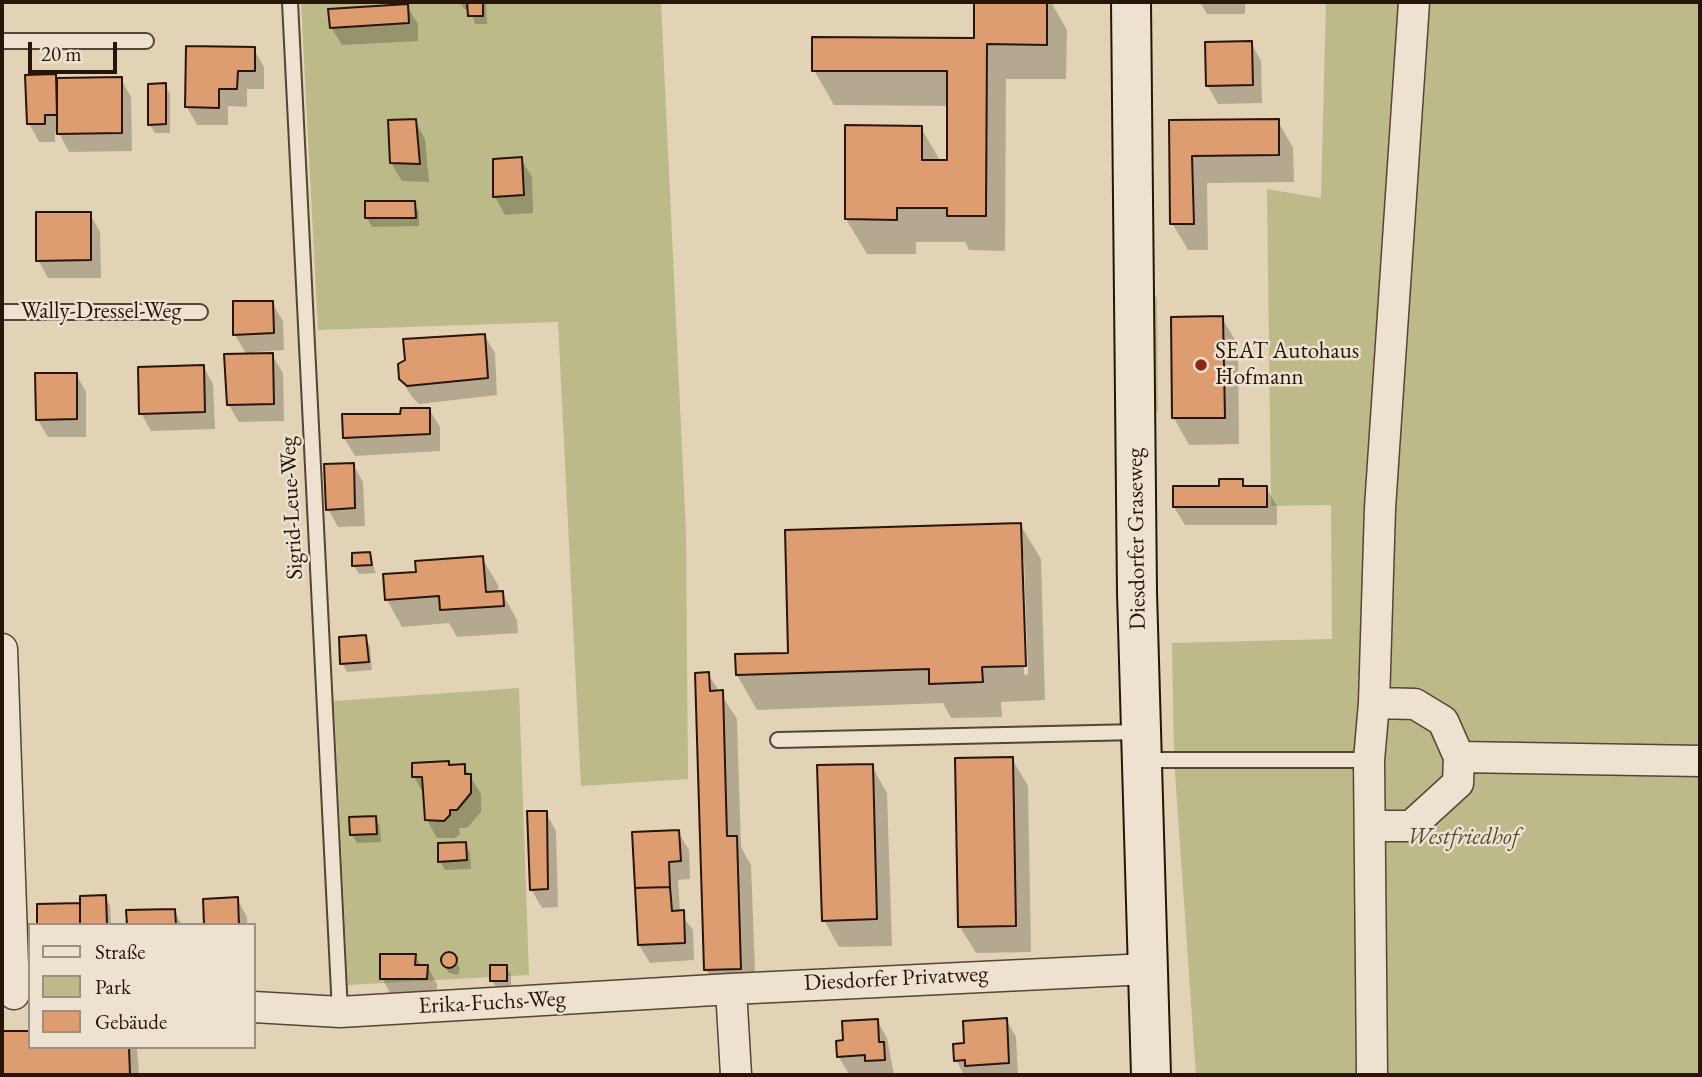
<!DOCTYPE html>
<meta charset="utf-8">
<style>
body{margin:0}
#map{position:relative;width:1702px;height:1077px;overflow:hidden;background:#e3d3b6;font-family:"EB Garamond",serif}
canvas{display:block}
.frame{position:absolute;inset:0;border:4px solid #271509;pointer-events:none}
.legend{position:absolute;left:28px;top:923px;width:228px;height:126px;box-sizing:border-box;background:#ede2d0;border:2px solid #9e9080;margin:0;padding:9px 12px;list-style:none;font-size:21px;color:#271509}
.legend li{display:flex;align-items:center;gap:14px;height:35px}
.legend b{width:35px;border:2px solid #9e9080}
.scale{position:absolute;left:28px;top:42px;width:89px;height:32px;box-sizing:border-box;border:4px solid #271509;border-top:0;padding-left:9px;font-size:21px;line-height:24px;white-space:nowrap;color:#271509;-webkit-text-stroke:5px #ede2d0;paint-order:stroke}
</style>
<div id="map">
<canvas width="1702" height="1077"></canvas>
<div class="frame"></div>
<ul class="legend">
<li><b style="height:9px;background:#ede2d0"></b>Straße</li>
<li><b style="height:19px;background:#bcba88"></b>Park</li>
<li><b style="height:19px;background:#de9c71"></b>Gebäude</li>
</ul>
<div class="scale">20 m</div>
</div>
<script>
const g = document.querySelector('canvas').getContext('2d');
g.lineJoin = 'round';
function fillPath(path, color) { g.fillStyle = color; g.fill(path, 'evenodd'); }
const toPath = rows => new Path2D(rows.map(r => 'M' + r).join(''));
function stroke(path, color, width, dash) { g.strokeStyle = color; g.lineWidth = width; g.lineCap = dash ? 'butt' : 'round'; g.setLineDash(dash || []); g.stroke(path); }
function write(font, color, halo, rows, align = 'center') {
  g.font = font + ' "EB Garamond",serif'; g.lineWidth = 5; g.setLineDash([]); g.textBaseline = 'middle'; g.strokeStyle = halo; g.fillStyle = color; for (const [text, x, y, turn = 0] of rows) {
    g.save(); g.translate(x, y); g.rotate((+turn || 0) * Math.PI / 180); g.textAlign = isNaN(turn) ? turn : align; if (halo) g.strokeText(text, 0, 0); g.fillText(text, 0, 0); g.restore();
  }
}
fillPath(toPath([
 [301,2,661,2,686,533,688,779,581,786,558,322,318,330],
 [1326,2,1700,2,1700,1075,1196,1075,1174,759,1172,643,1332,639,1331,505,1271,506,1267,189,1321,198],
 [1157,296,1158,412,1152,412,1149,304],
 [519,688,529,975,348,985,334,701]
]), '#bcba88');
fillPath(toPath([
 [460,2,486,2,487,24,475,24,470,9,464,9],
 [976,2,1051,2,1067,30,1066,79,1006,79,1005,251,969,250,965,242,916,242,916,254,867,254,846,219,921,128,941,162,949,162,949,106,834,105,814,70,975,40],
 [1200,2,1245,2,1245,14,1207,14],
 [407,6,418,24,418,41,342,45,331,27],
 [1251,43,1261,61,1262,103,1218,104,1208,86],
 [254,49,264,67,264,89,247,89,247,107,228,106,228,125,197,125,187,107],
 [55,76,58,80,121,79,131,97,132,151,69,152,59,133,55,133,55,142,39,142,29,123],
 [165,85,170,94,170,133,155,133,150,125,149,86],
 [415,121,425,139,429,182,402,181,391,163],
 [1278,121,1293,148,1294,182,1207,183,1208,250,1188,250,1172,223,1171,122],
 [521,159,532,177,533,213,505,215,495,197,494,161],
 [367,203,414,203,419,212,419,226,372,227,367,218],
 [90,214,100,232,101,278,48,278,38,260],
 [272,303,283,321,284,350,254,352,254,355,272,355,283,373,284,421,239,422,228,404,247,355,235,335],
 [1222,318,1238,345,1239,444,1189,445,1174,418],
 [484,335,495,353,497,395,419,404,412,397,401,379],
 [203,366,213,384,215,429,151,431,141,413],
 [76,374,86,392,86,437,48,437,37,419],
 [429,409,440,427,440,451,355,456,344,438,402,415],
 [353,464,363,482,365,526,338,527,328,509],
 [1242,481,1246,488,1266,488,1277,506,1277,525,1185,525,1174,507],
 [1020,524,1041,559,1045,700,1001,702,1002,717,951,718,943,703,757,710,737,675,790,654],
 [1021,558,1024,558,1028,674,1024,675],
 [369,554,376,573,359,574,354,566],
 [482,558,498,585,499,593,502,593,517,620,518,633,457,637,449,623,402,627,387,600,417,573],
 [365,637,370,646,372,670,347,672,342,663],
 [708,674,737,719,741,847,751,865,756,995,722,996,706,969],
 [1012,759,1028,786,1031,952,976,953,960,927],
 [448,763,450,767,464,766,470,776,481,794,481,812,467,828,459,828,460,834,455,838,437,838,427,820,425,796,414,777],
 [872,766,887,793,892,946,839,947,824,920],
 [546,813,556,831,558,907,542,908,531,889],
 [375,818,380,826,381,842,357,843,352,835],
 [678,832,689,850,690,879,678,880,680,913,693,930,694,960,650,963,639,945],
 [465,844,470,853,471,869,445,870,440,861],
 [105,897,110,906,111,925,39,925],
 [237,899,247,917,247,925,206,925],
 [174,911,182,925,129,925],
 [447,955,455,959,460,968,458,975,449,973,444,965],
 [415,956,421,966,427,966,437,984,437,997,392,996,382,978],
 [506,967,511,975,511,989,497,989,492,980],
 [1006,1019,1016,1037,1018,1075,964,1075,956,1060,966,1045],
 [877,1020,887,1038,894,1075,849,1074,838,1056,845,1042],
 [2,1033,30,1033,30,1047,137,1047,139,1075,2,1075]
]), '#0003');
const building = toPath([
 [467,2,483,2,483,16,468,16,467,2],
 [974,2,1047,2,1047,45,987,44,986,216,947,216,947,208,897,208,897,220,845,219,845,125,922,126,922,160,947,160,947,71,812,71,812,37,974,38,974,2],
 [408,4,409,23,330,28,328,9,408,4],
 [1252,41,1253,85,1206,86,1205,42,1252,41],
 [186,46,255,47,255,71,238,71,237,89,219,89,219,108,185,107,186,46],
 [56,74,57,115,45,115,45,124,27,124,25,75,56,74],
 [122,77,122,133,57,134,57,78,122,77],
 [166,83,166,124,148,125,148,84,166,83],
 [416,119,420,164,390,163,388,120,416,119],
 [1279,119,1279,155,1192,156,1194,224,1170,224,1169,120,1279,119],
 [522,157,524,195,493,197,493,159,522,157],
 [365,201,415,201,416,218,365,218,365,201],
 [36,212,91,212,91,260,36,261,36,212],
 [233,301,273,301,274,333,233,335,233,301],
 [1223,316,1225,418,1172,418,1171,317,1223,316],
 [485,334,488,378,407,386,399,379,398,364,405,360,403,339,485,334],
 [273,353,274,404,227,405,224,354,273,353],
 [204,365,205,412,139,414,138,367,204,365],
 [35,373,77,373,77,419,36,420,35,373],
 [401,408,430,408,430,434,343,438,342,414,400,414,401,408],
 [354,463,355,508,326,510,324,464,354,463],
 [1219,479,1243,479,1243,486,1267,486,1267,507,1173,507,1173,486,1219,486,1219,479],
 [1021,523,1026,666,982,667,983,682,929,684,929,669,736,675,735,654,788,653,785,530,1021,523],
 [370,552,372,565,352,566,352,553,370,552],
 [483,556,486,592,503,591,504,606,440,610,439,596,385,600,383,574,416,572,415,561,483,556],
 [366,635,369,662,340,664,339,637,366,635],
 [709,672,710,691,723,690,727,836,737,836,741,969,704,970,695,673,709,672],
 [1013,757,1016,926,958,927,955,758,1013,757],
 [449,761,449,765,465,764,465,774,471,774,471,793,457,810,450,810,450,815,444,821,425,820,422,777,412,777,412,763,449,761],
 [873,764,877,919,822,921,817,765,873,764],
 [527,811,547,811,548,889,530,890,527,811],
 [376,816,377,834,350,835,349,817,376,816],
 [679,830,681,861,669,862,670,887,635,888,632,832,679,830],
 [466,842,467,860,438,862,438,843,466,842],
 [670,887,672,911,684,910,685,943,638,945,635,888,670,887],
 [106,895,107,925,80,925,80,896,106,895],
 [238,897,239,925,204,925,203,899,238,897],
 [80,903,80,925,37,925,37,904,80,903],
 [175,909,176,925,127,925,126,910,175,909],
 '441 960a8 8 0 1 1 16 0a8 8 0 1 1-16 0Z',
 [380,954,416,954,415,965,428,965,427,979,380,979,380,954],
 [490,965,507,965,507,981,490,981,490,965],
 [1007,1018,1009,1063,965,1066,965,1060,954,1061,953,1044,964,1043,963,1021,1007,1018],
 [878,1019,879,1042,884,1042,885,1060,865,1061,865,1055,837,1057,836,1041,843,1040,842,1021,878,1019],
 [2,1031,30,1031,30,1047,129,1047,130,1075,2,1075,2,1031]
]);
fillPath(building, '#de9c71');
stroke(building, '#271509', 2);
const lane = toPath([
 [290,2,340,1012],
 [2,41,146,41],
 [2,312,200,312],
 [778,740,1139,732],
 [1143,760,1369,760]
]);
const street = toPath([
 [2,649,14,994],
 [1374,703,1415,704,1443,721,1459,757,1700,761],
 [1370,826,1411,826,1458,783,1459,757],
 [254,1007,340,1012,731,989],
 [736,1075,731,989,1148,969],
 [1372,1075,1369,760,1374,703,1380,508,1414,2]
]);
const secondary = toPath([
 [1131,2,1137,592,1151,1075]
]);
stroke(lane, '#564434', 18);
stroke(street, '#564434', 33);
stroke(secondary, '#271509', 42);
stroke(lane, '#ede2d0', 14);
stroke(street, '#ede2d0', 30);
stroke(secondary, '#ede2d0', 38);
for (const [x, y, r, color] of [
 [1201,365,7,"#8f2418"]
]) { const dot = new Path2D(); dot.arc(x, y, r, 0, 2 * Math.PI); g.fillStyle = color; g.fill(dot); stroke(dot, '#ede2d0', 2.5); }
write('23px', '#271509', '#ede2d0', [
 ["Wally-Dressel-Weg",101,312],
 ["Sigrid-Leue-Weg",292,508,-93],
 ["Diesdorfer Graseweg",1137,539,-91],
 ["Diesdorfer Privatweg",896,979,-3],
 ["Erika-Fuchs-Weg",492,1003,-3]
]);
write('23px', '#271509', '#ede2d0', [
 ["SEAT Autohaus",1215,352],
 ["Hofmann",1215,378]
], 'left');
write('italic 23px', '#54472f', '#ede2d0', [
 ["Westfriedhof",1463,838]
]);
</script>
